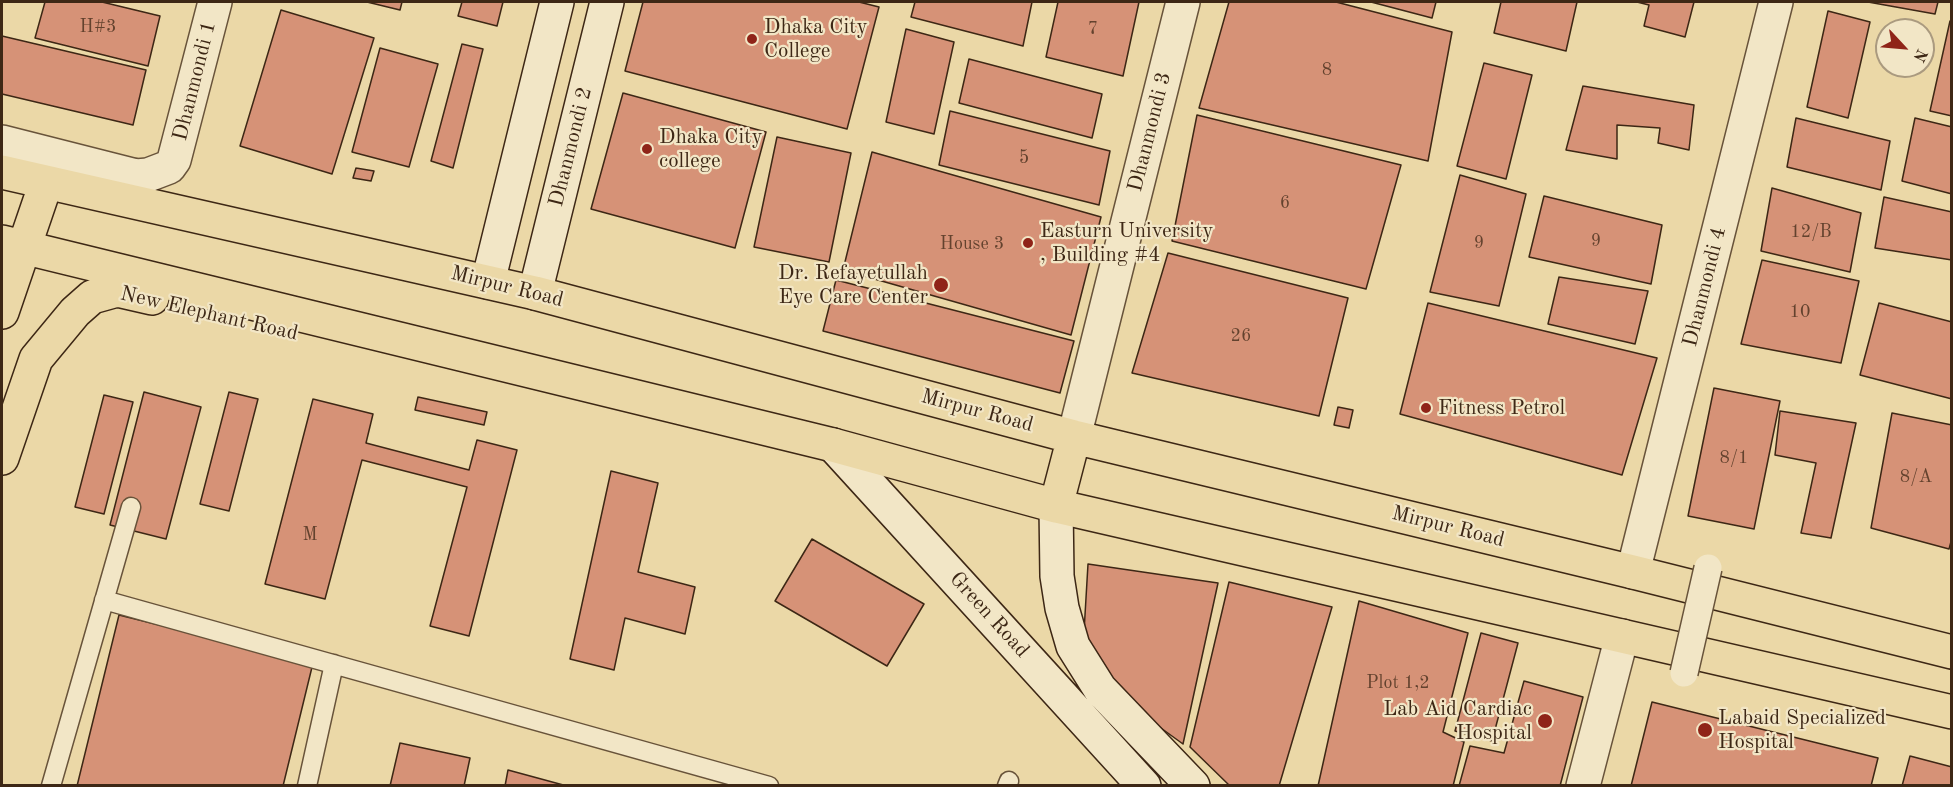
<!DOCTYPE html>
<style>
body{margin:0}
#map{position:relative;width:1953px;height:787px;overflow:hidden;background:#ebd8a7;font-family:"Old Standard TT",serif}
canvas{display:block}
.frame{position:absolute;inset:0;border:3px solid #3d2715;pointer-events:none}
.north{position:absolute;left:1875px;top:18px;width:60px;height:60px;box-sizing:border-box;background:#f2e6c6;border:2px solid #aa9a7f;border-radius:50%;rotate:116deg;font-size:16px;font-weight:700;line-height:24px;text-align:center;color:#3d2715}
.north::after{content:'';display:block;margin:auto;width:21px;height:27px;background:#8f2418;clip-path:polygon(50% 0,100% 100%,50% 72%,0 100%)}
</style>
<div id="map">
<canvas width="1953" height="787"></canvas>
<div class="frame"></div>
<div class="north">N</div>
</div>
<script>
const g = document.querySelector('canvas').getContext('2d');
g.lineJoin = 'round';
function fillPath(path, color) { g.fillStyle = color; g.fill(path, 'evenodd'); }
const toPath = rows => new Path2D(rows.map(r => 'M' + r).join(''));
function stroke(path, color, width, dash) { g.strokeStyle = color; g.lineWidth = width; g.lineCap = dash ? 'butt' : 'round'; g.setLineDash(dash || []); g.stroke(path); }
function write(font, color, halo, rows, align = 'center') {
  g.font = font + ' "Old Standard TT",serif'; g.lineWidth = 4.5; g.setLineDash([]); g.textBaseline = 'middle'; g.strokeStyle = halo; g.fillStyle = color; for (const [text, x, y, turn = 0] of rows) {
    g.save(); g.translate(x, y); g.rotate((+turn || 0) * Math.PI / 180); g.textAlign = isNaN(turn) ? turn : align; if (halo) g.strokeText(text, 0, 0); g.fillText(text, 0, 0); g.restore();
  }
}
const building = toPath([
 [45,2,102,2,160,16,148,66,35,38,45,2],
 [367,2,402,2,400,10,367,2],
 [462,2,503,2,497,26,458,16,462,2],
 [643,2,859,2,879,7,847,129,625,71,643,2],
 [915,2,1032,2,1023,46,911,17,915,2],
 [1058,2,1139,2,1123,76,1046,57,1058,2],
 [1229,2,1336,2,1452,32,1428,161,1199,108,1229,2],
 [1371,2,1436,2,1432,18,1371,2],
 [1501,2,1577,2,1566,51,1494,33,1501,2],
 [1637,2,1694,2,1685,37,1644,26,1649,5,1637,2],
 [1868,2,1938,2,1935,14,1868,2],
 [281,10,374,38,332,174,240,146,281,10],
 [1828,11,1870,22,1848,118,1807,107,1828,11],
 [1950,21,1952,21,1952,116,1930,111,1950,21],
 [906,29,954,42,934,134,886,122,906,29],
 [2,36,146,70,133,125,2,94,2,36],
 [462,44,483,49,453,168,431,161,462,44],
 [380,48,438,64,409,167,352,152,380,48],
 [969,59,1102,94,1092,138,959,103,969,59],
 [1484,63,1532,75,1506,179,1457,166,1484,63],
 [1583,86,1694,105,1689,150,1658,143,1660,128,1617,125,1617,159,1566,150,1583,86],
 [623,93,766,132,735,248,591,209,623,93],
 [950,111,1110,151,1099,205,939,165,950,111],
 [1197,115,1401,165,1366,289,1172,241,1197,115],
 [1796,118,1890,141,1881,190,1787,167,1796,118],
 [1915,118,1952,127,1952,194,1902,181,1915,118],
 [777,137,851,153,829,262,754,247,777,137],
 [872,152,1101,217,1071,335,843,270,872,152],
 [356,168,374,171,371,181,353,178,356,168],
 [1460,175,1526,194,1499,306,1430,292,1460,175],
 [1772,188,1861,213,1850,272,1761,251,1772,188],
 [1544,196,1662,225,1651,284,1529,257,1544,196],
 [1884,197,1952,212,1952,260,1875,248,1884,197],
 [1168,253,1348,298,1319,416,1132,373,1168,253],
 [1762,260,1859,281,1841,363,1741,344,1762,260],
 [1559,277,1648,291,1635,344,1548,324,1559,277],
 [836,280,1074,341,1060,393,823,331,836,280],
 [1428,303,1657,358,1622,475,1400,414,1428,303],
 [1879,303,1952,322,1952,399,1860,375,1879,303],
 [1714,388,1780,401,1754,529,1688,516,1714,388],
 [144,392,201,407,166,539,110,525,144,392],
 [229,392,258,399,229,511,200,504,229,392],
 [104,395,133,402,104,514,75,507,104,395],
 [418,397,487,412,484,425,415,410,418,397],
 [313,399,373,414,366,443,469,470,477,440,517,450,469,636,430,626,467,487,362,460,325,599,265,584,313,399],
 [1338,407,1353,410,1349,428,1334,425,1338,407],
 [1780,411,1856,423,1831,538,1801,533,1816,463,1775,455,1780,411],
 [1892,413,1952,425,1952,538,1949,549,1871,528,1892,413],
 [611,471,658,483,638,572,695,587,685,634,625,618,614,670,570,659,611,471],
 [812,539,924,604,887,666,775,601,812,539],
 [1088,564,1218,583,1183,744,1136,710,1095,666,1084,632,1088,564],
 [1229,582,1332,607,1279,786,1230,786,1190,747,1229,582],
 [1359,601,1468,633,1443,732,1464,742,1453,786,1318,786,1359,601],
 [119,615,313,663,283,786,77,786,119,615],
 [1481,633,1518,643,1492,741,1455,731,1481,633],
 [1524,681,1583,697,1560,786,1459,786,1470,746,1504,753,1524,681],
 [1652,702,1878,758,1871,786,1631,786,1652,702],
 [400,743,470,758,464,786,390,786,400,743],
 [1910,756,1952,767,1952,786,1902,786,1910,756],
 [508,770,567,786,505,786,508,770]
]);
fillPath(building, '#d69277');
stroke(building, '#3d2715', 1.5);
const service = toPath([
 [104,600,769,786],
 [51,786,131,507],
 [307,786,334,664],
 [1007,786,1009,781]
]);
const minor = toPath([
 [2,142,136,176,148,175,169,167,174,160,215,2],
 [1074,437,1183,2],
 [1633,572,1776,2],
 [1583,786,1622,636]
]);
const secondary = toPath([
 [488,282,557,2],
 [535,293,607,2],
 [833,445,1144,786],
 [1056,506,1057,576,1062,608,1073,646,1100,689,1193,786]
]);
const trunk = toPath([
 [2,172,535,293,1074,437,1633,572,1952,652],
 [2,242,833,445,1056,506,1952,712],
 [2,312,46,183],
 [2,458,36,359,75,312,92,297,117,290,152,298],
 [1056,506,1074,437]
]);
stroke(service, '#68533a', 21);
stroke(minor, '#68533a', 36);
stroke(secondary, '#3d2715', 36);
stroke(trunk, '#3d2715', 36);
stroke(service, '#f2e6c6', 18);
stroke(minor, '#f2e6c6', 33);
stroke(secondary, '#f2e6c6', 33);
stroke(trunk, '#ebd8a7', 33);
const pedestrianBridge = toPath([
 [1684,673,1708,568]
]);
stroke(pedestrianBridge, '#68533a', 30, []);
stroke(pedestrianBridge, '#f2e6c6', 27);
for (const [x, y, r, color] of [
 [752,39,6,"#8f2418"],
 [647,149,6,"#8f2418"],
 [1028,243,6,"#8f2418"],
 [941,285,8,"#8f2418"],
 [1426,408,6,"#8f2418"],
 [1545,721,8,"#8f2418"],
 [1705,730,8,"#8f2418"]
]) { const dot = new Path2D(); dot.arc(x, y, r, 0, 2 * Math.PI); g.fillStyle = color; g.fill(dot); stroke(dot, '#f2e6c6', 2); }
write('18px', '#63422e', null, [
 ["H#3",98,27],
 ["7",1093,29],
 ["8",1327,70],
 ["5",1024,158],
 ["6",1285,203],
 ["12/B",1811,232],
 ["9",1596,241],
 ["9",1479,243],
 ["House 3",972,244],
 ["10",1800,312],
 ["26",1241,336],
 ["8/1",1734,458],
 ["8/A",1916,477],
 ["M",310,535],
 ["Plot 1,2",1398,683]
]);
write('21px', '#3d2715', '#f2e6c6', [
 ["Dhaka City",764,27],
 ["College",764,51],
 ["Dhaka City",659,137],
 ["college",659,161],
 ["Easturn University",1040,231],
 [", Building #4",1040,255],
 ["Dr. Refayetullah",928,273,"right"],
 ["Eye Care Center",928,297,"right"],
 ["Fitness Petrol",1438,408],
 ["Lab Aid Cardiac",1532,709,"right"],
 ["Hospital",1532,733,"right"],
 ["Labaid Specialized",1718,718],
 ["Hospital",1718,742]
], 'left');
write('21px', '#3d2715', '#f2e6c6', [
 ["Dhanmondi 1",195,81,-76],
 ["Dhanmondi 3",1150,132,-76],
 ["Dhanmondi 2",571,147,-76],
 ["Mirpur Road",507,287,14],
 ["Dhanmondi 4",1705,287,-76],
 ["New Elephant Road",209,314,13],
 ["Mirpur Road",977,411,15],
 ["Mirpur Road",1448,527,14],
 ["Green Road",989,615,48]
]);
</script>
